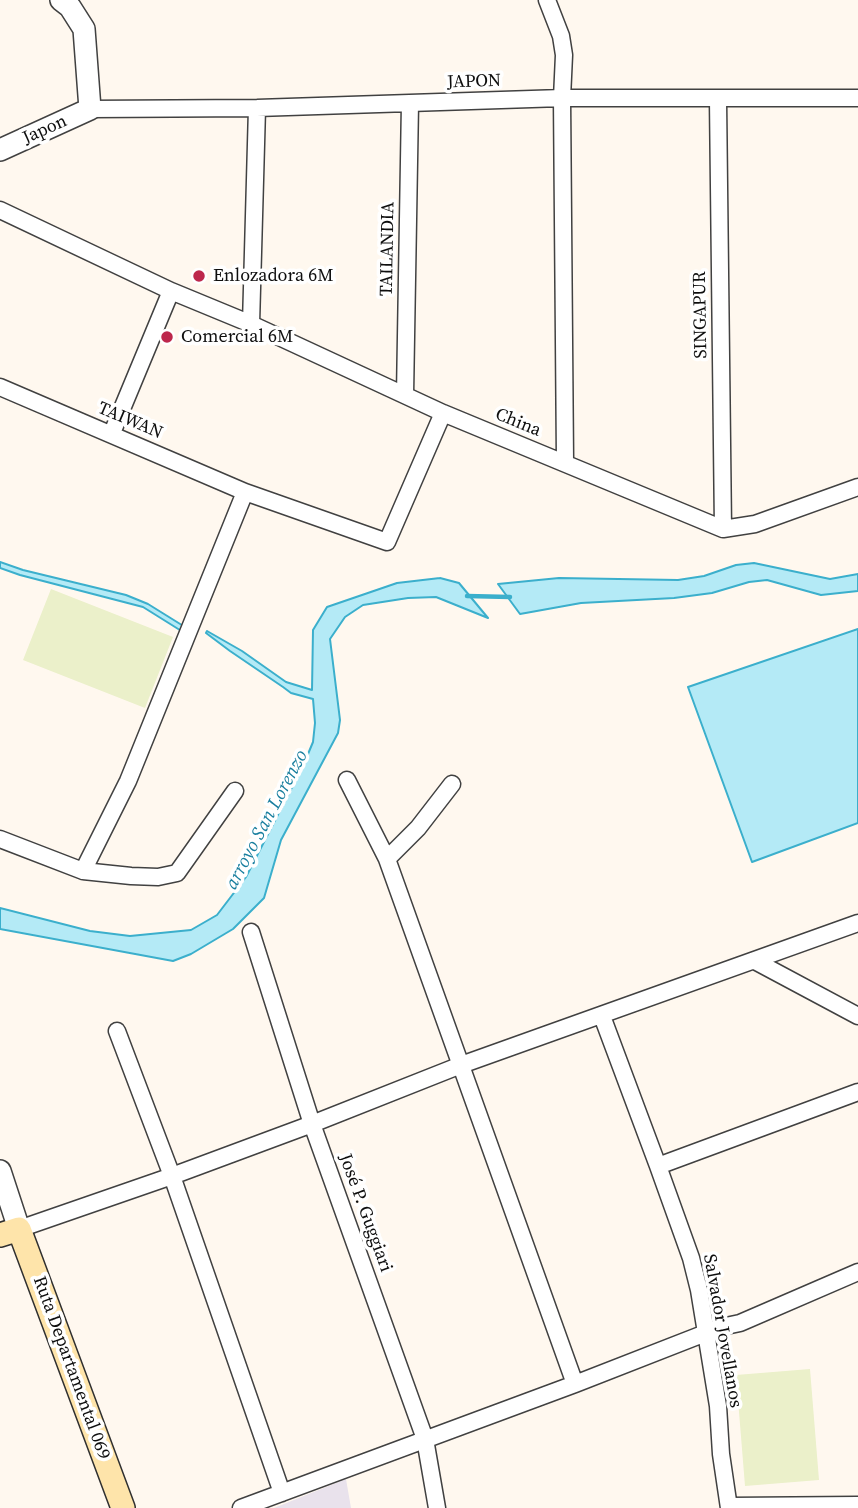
<!DOCTYPE html>
<meta charset="utf-8">
<style>
body{margin:0}
canvas{display:block;background:#fff8ef}
</style>
<canvas width="858" height="1508"></canvas>
<script>
const g = document.querySelector('canvas').getContext('2d');
g.lineJoin = 'round';
function fillPath(path, color) { g.fillStyle = color; g.fill(path, 'evenodd'); }
const toPath = rows => new Path2D(rows.map(r => 'M' + r).join(''));
function stroke(path, color, width, dash) { g.strokeStyle = color; g.lineWidth = width; g.lineCap = dash ? 'butt' : 'round'; g.setLineDash(dash || []); g.stroke(path); }
function write(font, color, halo, rows, align = 'center') {
  g.font = font + ' "Source Serif 4",serif'; g.lineWidth = 7; g.setLineDash([]); g.textBaseline = 'middle'; g.strokeStyle = halo; g.fillStyle = color; for (const [text, x, y, turn = 0] of rows) {
    g.save(); g.translate(x, y); g.rotate((+turn || 0) * Math.PI / 180); g.textAlign = isNaN(turn) ? turn : align; if (halo) g.strokeText(text, 0, 0); g.fillText(text, 0, 0); g.restore();
  }
}
fillPath(toPath([
 [346,1479,351,1508,274,1508]
]), '#e9e2ec');
fillPath(toPath([
 [51,589,173,637,145,708,23,660],
 [810,1369,819,1480,745,1486,736,1375]
]), '#ebf0ca');
const water = toPath([
 [0,562,23,570,126,595,148,604,185,627,183,632,143,607,20,575,0,568,0,562],
 [754,563,830,579,858,574,858,591,821,595,767,580,749,582,712,593,674,598,581,603,520,614,498,584,559,578,678,580,704,576,736,565,754,563],
 [440,578,459,583,488,618,436,597,408,598,363,605,345,617,330,639,340,720,338,733,281,840,264,898,233,929,191,954,173,961,0,929,0,908,90,931,130,936,191,930,217,915,246,877,303,766,313,742,315,723,313,699,291,693,283,687,230,651,206,633,207,631,242,651,286,682,312,690,313,630,327,607,397,583,440,578],
 [858,629,858,823,752,862,688,687,858,629]
]);
fillPath(water, '#b4eaf6');
stroke(water, '#3bafcc', 2);
stroke(toPath([
 [467,596,510,597]
]), '#3bafcc', 4.5);
const minor = toPath([
 [547,0,561,36,564,55,562,98,565,462],
 [718,100,723,529],
 [90,109,257,108,562,98,858,98],
 [0,210,171,291,251,324,443,413,723,529,755,524,858,487],
 [251,324,257,108],
 [0,387,245,492,387,542,443,413],
 [405,395,410,103],
 [112,433,171,291],
 [347,780,387,859,575,1384],
 [0,839,83,871,131,876,158,877,177,873,235,791],
 [387,859,418,828,452,784],
 [83,871,128,781,245,492],
 [251,932,312,1124,425,1439,437,1508],
 [755,961,858,1016],
 [602,1016,658,1166,691,1258,699,1290,718,1406,721,1454,729,1508],
 [117,1031,172,1176,282,1493],
 [658,1166,858,1092],
 [19,1229,172,1176,312,1124,461,1065,858,923],
 [729,1506,858,1505],
 [241,1508,575,1384,721,1327,740,1323,858,1272]
]);
const tertiary = toPath([
 [0,150,90,109,84,29,70,7,61,0],
 [0,1171,19,1229]
]);
const secondary = toPath([
 [0,1235,19,1229,123,1508]
]);
stroke(minor, '#414141', 19);
stroke(tertiary, '#414141', 24);
stroke(secondary, '#303030', 26);
stroke(minor, '#fff', 16);
stroke(tertiary, '#fff', 21);
stroke(secondary, '#fee4aa', 23);
for (const [x, y, r, color] of [
 [199,276,7,"#bd274c"],
 [167,337,7,"#bd274c"]
]) { const dot = new Path2D(); dot.arc(x, y, r, 0, 2 * Math.PI); g.fillStyle = color; g.fill(dot); stroke(dot, '#fff', 2.5); }
write('18px', '#0e0e0e', '#fff', [
 ["JAPON",474,82,-2],
 ["Japon",45,130,-24],
 ["TAILANDIA",388,249,-89],
 ["SINGAPUR",701,315,-91],
 ["TAIWAN",130,421,23],
 ["China",518,423,22],
 ["José P. Guggiari",365,1213,70],
 ["Salvador Jovellanos",722,1331,80],
 ["Ruta Departamental 069",71,1368,70]
]);
write('18px', '#0e0e0e', '#fff', [
 ["Enlozadora 6M",213,276],
 ["Comercial 6M",181,337]
], 'left');
write('italic 19px', '#187e9e', '#fff', [
 ["arroyo San Lorenzo",267,820,-62]
]);
</script>
